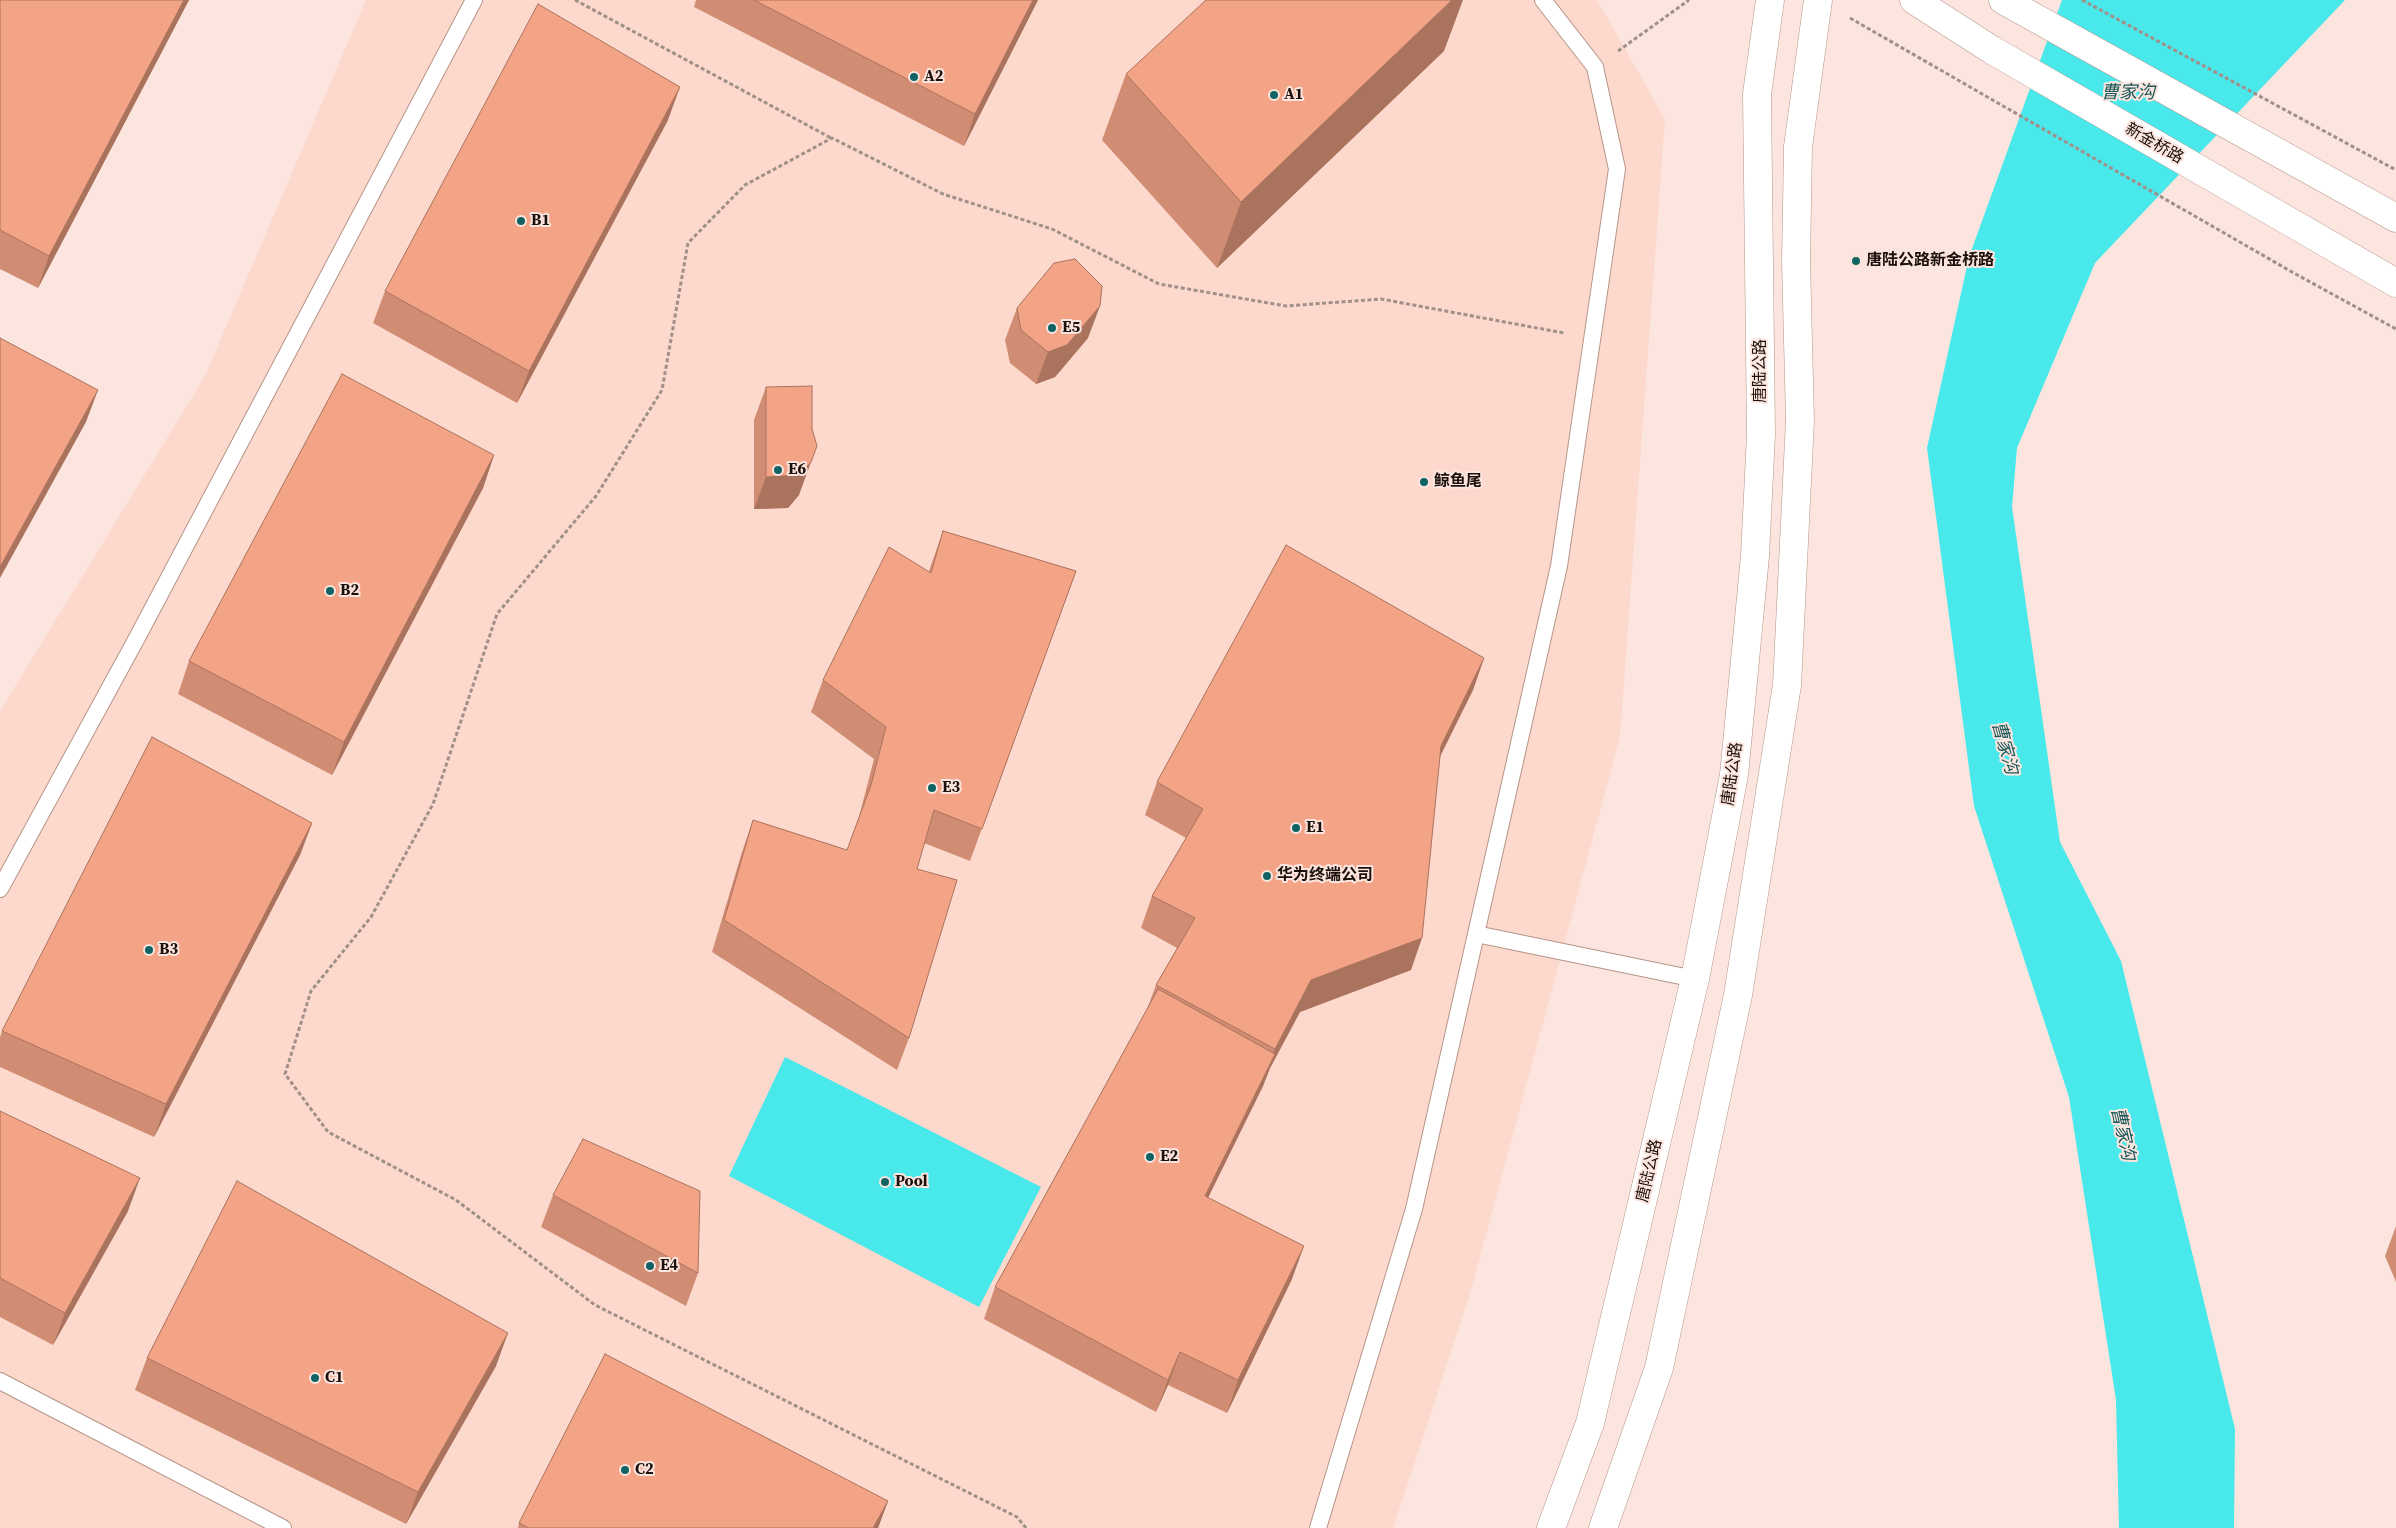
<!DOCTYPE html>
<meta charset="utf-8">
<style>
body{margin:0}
canvas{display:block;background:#fbe5de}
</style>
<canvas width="2396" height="1528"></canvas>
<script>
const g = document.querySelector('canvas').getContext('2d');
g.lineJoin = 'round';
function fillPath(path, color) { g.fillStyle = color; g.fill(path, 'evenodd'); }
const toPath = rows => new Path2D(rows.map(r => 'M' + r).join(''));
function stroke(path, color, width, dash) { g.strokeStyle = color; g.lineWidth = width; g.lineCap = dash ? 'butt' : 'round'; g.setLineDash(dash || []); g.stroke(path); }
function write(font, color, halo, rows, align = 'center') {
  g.font = font + ' "Source Serif 4","Noto Sans SC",serif'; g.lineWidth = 4; g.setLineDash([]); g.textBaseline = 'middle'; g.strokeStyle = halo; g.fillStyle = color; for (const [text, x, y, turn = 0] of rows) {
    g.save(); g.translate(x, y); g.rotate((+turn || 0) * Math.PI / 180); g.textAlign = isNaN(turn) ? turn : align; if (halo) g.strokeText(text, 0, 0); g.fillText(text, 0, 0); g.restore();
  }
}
fillPath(toPath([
 [366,0,1597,0,1665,119,1620,737,1470,1294,1393,1528,0,1528,0,711,205,376]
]), '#fcd9cc');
fillPath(toPath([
 [2062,0,2345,0,2095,263,2017,448,2012,507,2060,842,2121,961,2235,1429,2234,1528,2119,1528,2116,1400,2069,1097,1974,806,1927,448,1969,257],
 [785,1057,1041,1187,979,1307,729,1176]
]), '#49e8eb');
const service = toPath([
 [0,889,138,636,474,0],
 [1476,934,1695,979],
 [0,1381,283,1528],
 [1318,1528,1414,1209,1559,566,1617,169,1595,67,1543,0]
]);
const tertiary = toPath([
 [1914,0,1992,50,2396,283],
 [2003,0,2396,218]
]);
const secondary = toPath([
 [1551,1528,1590,1423,1695,979,1734,775,1755,556,1761,434,1757,94,1770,0],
 [1603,1528,1659,1368,1738,995,1787,685,1800,420,1796,261,1798,147,1818,0]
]);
stroke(service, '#b69589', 18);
stroke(tertiary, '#b69589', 29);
stroke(secondary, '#b69589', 29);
stroke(toPath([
 [575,0,831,138],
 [2082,0,2396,170],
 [1850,18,2292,272,2396,329],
 [1618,51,1689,0],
 [1026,1528,1017,1517,595,1305,456,1200,328,1132,285,1074,311,991,371,917,433,804,497,614,596,496,662,390,688,243,745,185,832,138,943,194,1052,229,1159,284,1286,306,1381,299,1564,333]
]), '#a18f89', 3, [4, 2.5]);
stroke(service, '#fff', 16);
stroke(tertiary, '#fff', 28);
stroke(secondary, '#fff', 28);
fillPath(toPath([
 [0,0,189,0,38,288,0,269],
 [696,0,1038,0,964,146,694,7],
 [1444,51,1217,268,1102,140,1126,74],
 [668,120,517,403,373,323,385,291],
 [1017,308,1088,338,1055,377,1036,384,1010,363,1005,340],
 [766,387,799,495,788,508,754,509,754,420],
 [494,455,483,488,332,775,178,694,189,661],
 [943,531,1076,571,970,861,924,843,917,869,909,1038,897,1070,712,952,742,852,753,820,847,850,859,817,874,759,811,712,823,680,929,571],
 [1484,658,1473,690,1440,757,1411,970,1300,1012,1270,1068,1263,1086,1208,1198,1292,1279,1227,1413,1168,1385,1156,1412,984,1319,995,1287,1146,1012,1156,985,1177,948,1141,928,1152,896,1186,838,1145,815,1157,782],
 [312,823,300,855,154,1137,0,1067,0,1037,2,1031],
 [0,1111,128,1211,53,1345,0,1317],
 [553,1195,698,1273,686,1306,541,1227],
 [2396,1226,2396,1282,2385,1256],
 [147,1358,496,1366,406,1524,135,1390],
 [888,1501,878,1528,518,1528,519,1523]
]), '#d18d74');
fillPath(toPath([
 [184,0,189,0,38,288,49,256],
 [1033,0,1038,0,964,146,975,114],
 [1452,0,1463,0,1444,51,1217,268,1241,202],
 [680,87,668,120,517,403,529,371],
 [1100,306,1088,338,1055,377,1036,384,1048,352],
 [98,390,86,422,0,578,0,567],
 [494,455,483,488,332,775,344,742],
 [811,462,799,495,788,508,754,509,766,477],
 [1484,658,1473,690,1429,778,1441,746],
 [312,823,300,855,154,1137,166,1104],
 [1422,938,1411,970,1300,1012,1270,1068,1263,1086,1193,1228,1205,1196,1267,1071,1275,1049,1311,980],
 [140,1178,128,1211,53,1345,65,1313],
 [1304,1246,1292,1279,1227,1413,1238,1380],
 [508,1333,496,1366,406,1524,418,1492],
 [1180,1352,1168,1385,1156,1412,1168,1380],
 [888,1501,878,1528,873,1528]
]), '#aa735e');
const building = toPath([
 [0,0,184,0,49,256,0,230,0,0],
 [754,0,1033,0,975,114,754,0],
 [1206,0,1452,0,1241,202,1126,74,1206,0],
 [538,4,680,87,529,371,385,291,538,4],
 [1075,259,1102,286,1100,306,1067,345,1048,352,1021,330,1017,308,1054,263,1075,259],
 [0,338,98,390,0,567,0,338],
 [342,374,494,455,344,742,189,661,342,374],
 [812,386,812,429,817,446,811,462,800,475,766,477,766,387,812,386],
 [943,531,1076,571,982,829,934,810,917,869,957,880,909,1038,724,920,753,820,847,850,871,785,886,727,823,680,889,547,931,573,943,531],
 [1286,545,1484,658,1441,746,1422,938,1311,980,1275,1049,1156,985,1195,918,1152,896,1203,809,1157,782,1286,545],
 [152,737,312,823,166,1104,2,1031,152,737],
 [1158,989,1275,1054,1205,1196,1304,1246,1238,1380,1180,1352,1168,1380,995,1287,1158,989],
 [0,1111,140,1178,65,1313,0,1278,0,1111],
 [583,1139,700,1191,698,1273,553,1195,583,1139],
 [237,1181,508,1333,418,1492,147,1358,237,1181],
 [605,1354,888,1501,873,1528,529,1528,519,1523,605,1354]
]);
fillPath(building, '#f3a487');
stroke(building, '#aa735e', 1);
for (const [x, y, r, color] of [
 [914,77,5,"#106263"],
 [1274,95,5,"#106263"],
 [521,221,5,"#106263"],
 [1856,261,5,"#106263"],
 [1052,328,5,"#106263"],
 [778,470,5,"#106263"],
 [1424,482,5,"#106263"],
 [330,591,5,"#106263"],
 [932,788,5,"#106263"],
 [1296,828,5,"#106263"],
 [1267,876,5,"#106263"],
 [149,950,5,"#106263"],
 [1150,1157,5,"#106263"],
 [885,1182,5,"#106263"],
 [650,1266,5,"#106263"],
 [315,1378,5,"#106263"],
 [625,1470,5,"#106263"]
]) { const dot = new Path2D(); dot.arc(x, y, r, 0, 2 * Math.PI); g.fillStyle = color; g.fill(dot); stroke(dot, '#fbe5de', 2); }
write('bold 16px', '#1b100b', '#fbe5de', [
 ["A2",924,77],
 ["A1",1284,95],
 ["B1",531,221],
 ["唐陆公路新金桥路",1866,261],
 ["E5",1062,328],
 ["E6",788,470],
 ["鲸鱼尾",1434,482],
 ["B2",340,591],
 ["E3",942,788],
 ["E1",1306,828],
 ["华为终端公司",1277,876],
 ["B3",159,950],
 ["E2",1160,1157],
 ["Pool",895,1182],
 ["E4",660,1266],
 ["C1",325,1378],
 ["C2",635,1470]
], 'left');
write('16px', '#1b100b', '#fbe5de', [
 ["新金桥路",2154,144,30],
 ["唐陆公路",1761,371,-90],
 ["唐陆公路",1733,774,-82],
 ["唐陆公路",1650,1171,-77]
]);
write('italic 18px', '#19595b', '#fbe5de', [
 ["曹家沟",2128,93],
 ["曹家沟",2004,748,74],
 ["曹家沟",2122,1134,77]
]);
</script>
